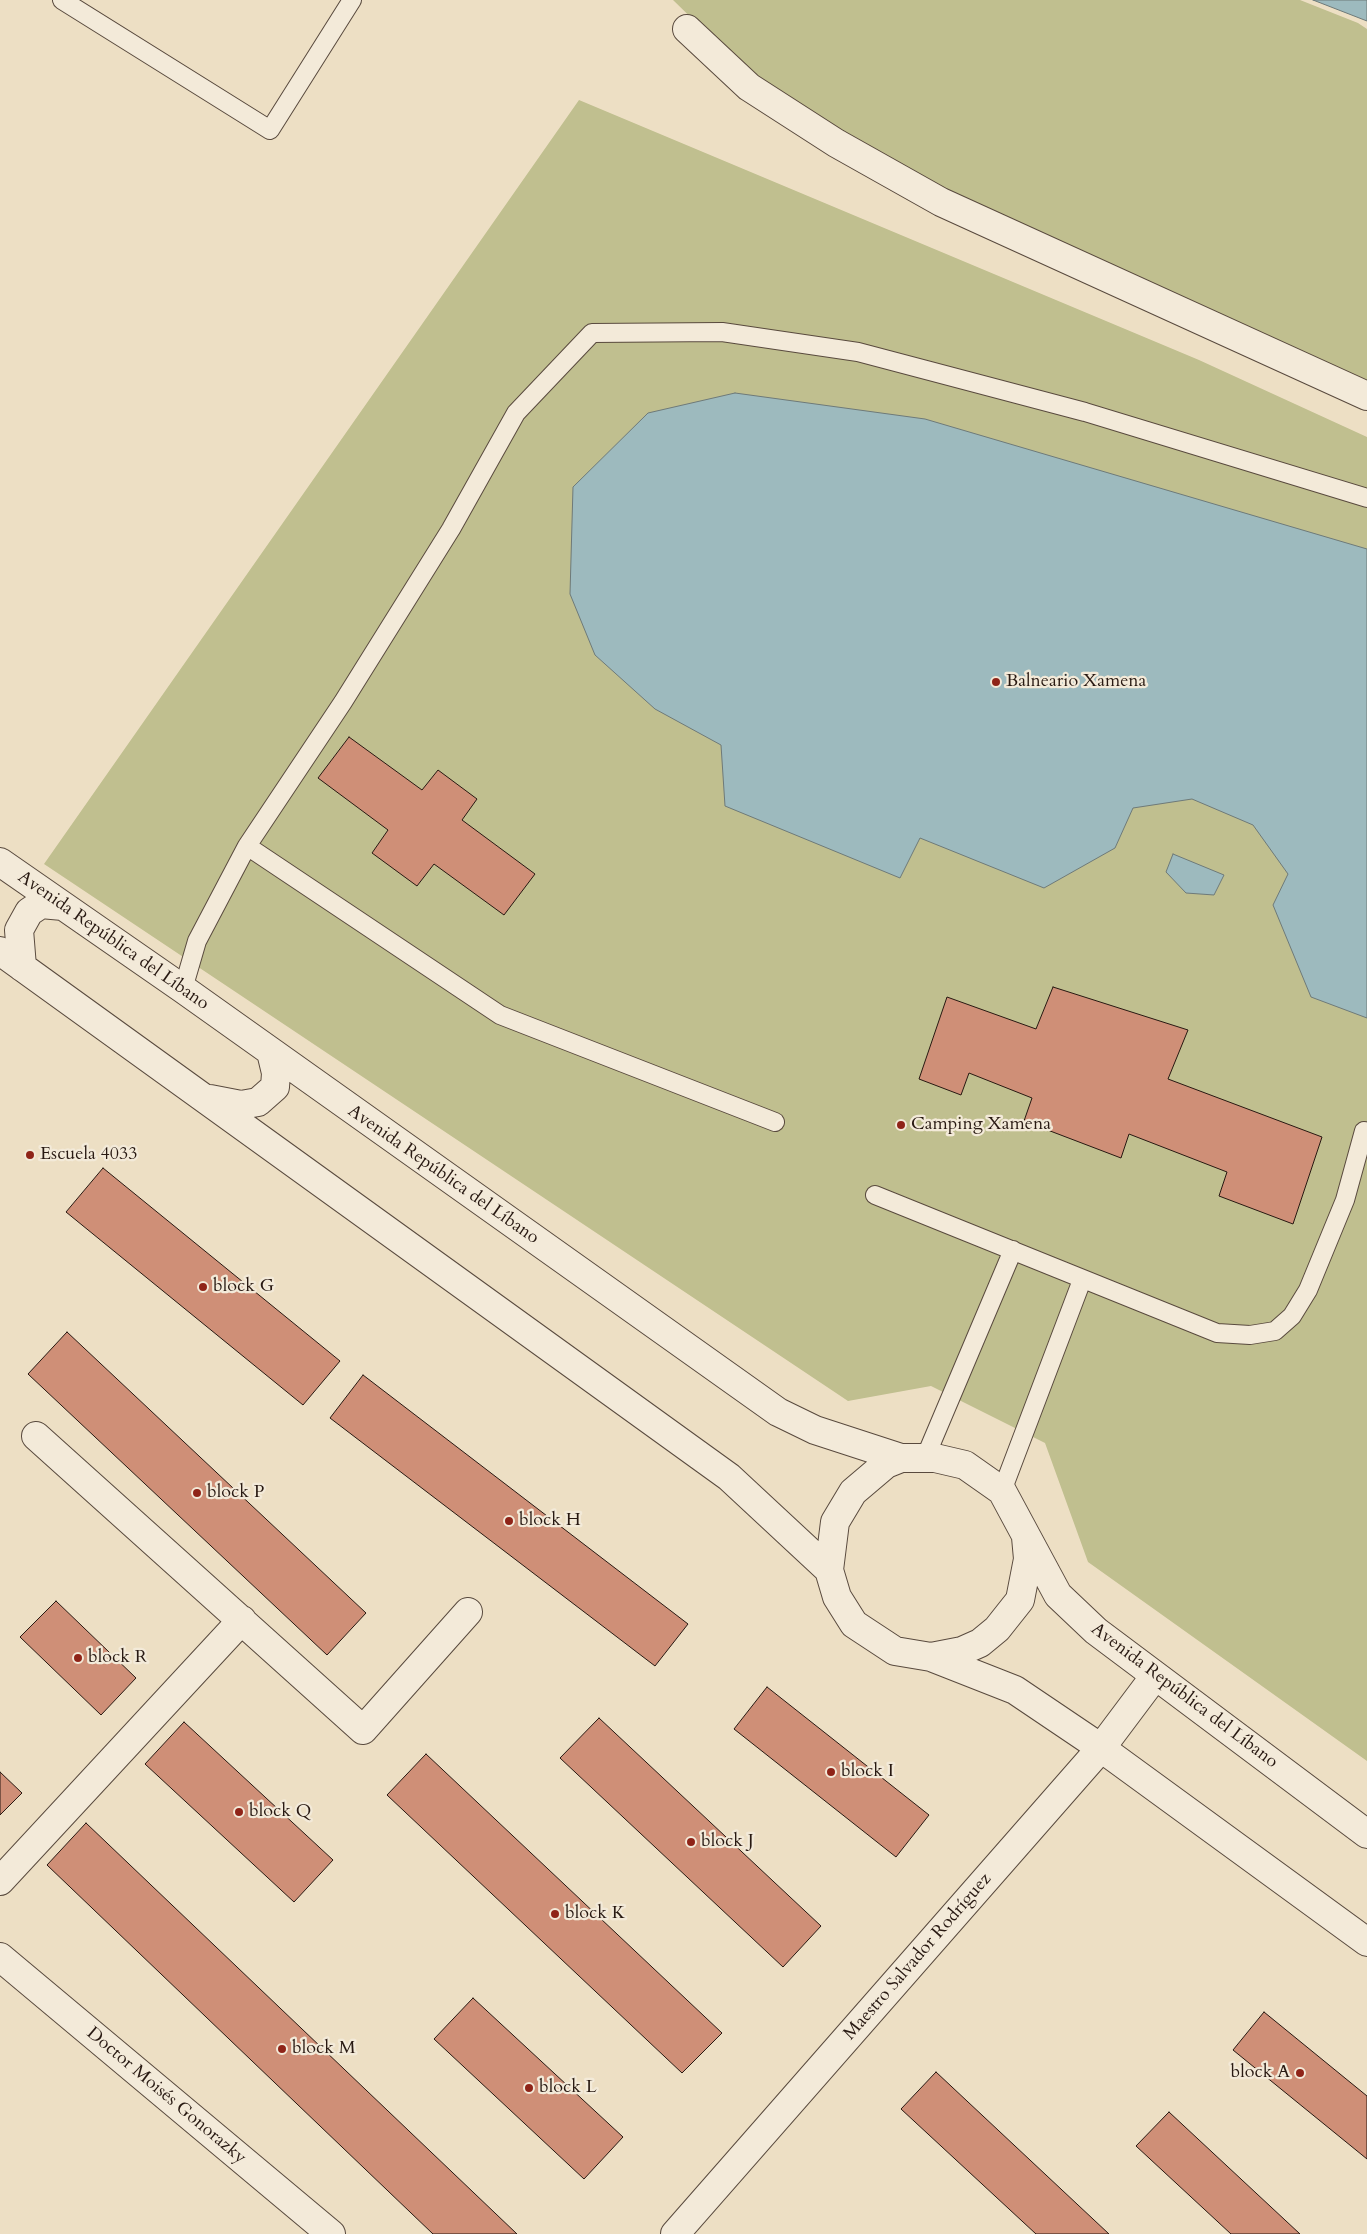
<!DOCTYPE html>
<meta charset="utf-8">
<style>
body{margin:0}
canvas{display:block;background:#eddfc4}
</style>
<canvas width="1367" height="2234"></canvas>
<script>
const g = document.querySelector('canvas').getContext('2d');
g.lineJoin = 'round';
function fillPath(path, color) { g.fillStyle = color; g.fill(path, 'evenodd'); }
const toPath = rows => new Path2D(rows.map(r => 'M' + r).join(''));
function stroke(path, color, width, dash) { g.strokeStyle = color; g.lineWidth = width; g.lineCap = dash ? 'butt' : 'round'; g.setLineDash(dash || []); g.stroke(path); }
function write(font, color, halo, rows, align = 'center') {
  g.font = font + ' Cardo,serif'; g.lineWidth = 4.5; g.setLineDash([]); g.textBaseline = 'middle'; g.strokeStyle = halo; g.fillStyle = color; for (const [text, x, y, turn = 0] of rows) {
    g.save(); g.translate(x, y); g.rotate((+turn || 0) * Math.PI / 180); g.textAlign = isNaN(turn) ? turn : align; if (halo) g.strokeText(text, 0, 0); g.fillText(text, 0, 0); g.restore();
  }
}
fillPath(toPath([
 [673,0,1300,0,1358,23,1367,29,1367,384,941,192,759,84],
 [579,100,1199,360,1367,437,1367,1761,1088,1562,1045,1443,931,1386,848,1401,44,864]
]), '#c0bf8f');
const water = toPath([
 [1313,0,1367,0,1367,21,1313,0],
 [735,393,925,419,1367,549,1367,1018,1311,997,1273,905,1288,874,1253,825,1192,799,1133,808,1115,848,1044,888,920,838,900,878,725,806,721,745,655,709,595,655,570,594,573,487,648,413,735,393],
 [1173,854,1224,875,1214,895,1186,893,1166,872,1173,854]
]);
fillPath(water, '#9dbabe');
stroke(water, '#6e7a79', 1);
const building = toPath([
 [349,737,422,790,438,770,477,799,462,820,535,874,504,915,434,864,417,886,372,853,388,830,318,778,349,737],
 [1053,987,1188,1030,1168,1079,1322,1137,1293,1224,1219,1196,1227,1172,1129,1134,1121,1158,1024,1121,1032,1098,969,1073,961,1095,919,1079,947,997,1036,1029,1053,987],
 [103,1168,340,1361,303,1405,66,1212,103,1168],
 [67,1332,366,1613,327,1655,28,1374,67,1332],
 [363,1375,688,1624,655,1666,330,1418,363,1375],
 [56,1601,136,1678,101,1715,20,1637,56,1601],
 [767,1687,929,1815,896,1857,734,1729,767,1687],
 [599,1718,821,1926,783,1967,560,1758,599,1718],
 [184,1722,333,1860,294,1902,145,1764,184,1722],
 [426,1754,722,2033,682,2073,387,1795,426,1754],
 [0,1772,22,1793,0,1815,0,1772],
 [86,1823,517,2234,433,2234,47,1865,86,1823],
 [473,1998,623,2137,584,2179,434,2039,473,1998],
 [1264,2012,1367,2096,1367,2159,1233,2050,1264,2012],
 [936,2072,1109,2234,1036,2234,901,2109,936,2072],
 [1169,2112,1300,2234,1231,2234,1136,2146,1169,2112]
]);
fillPath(building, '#cf8f77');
stroke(building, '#281912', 1);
const service = toPath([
 [62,0,270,130,352,0],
 [247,846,500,1015,775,1122],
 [183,989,197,941,247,846,343,702,451,529,516,413,592,333,722,332,858,352,1085,412,1367,498],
 [875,1195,1217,1333,1250,1335,1275,1331,1292,1316,1308,1290,1345,1200,1364,1131],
 [925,1458,1013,1250],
 [1002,1491,1082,1280]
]);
const minor = toPath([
 [687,29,749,87,836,143,941,202,1367,396],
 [36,1436,363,1730,468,1612],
 [0,1881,242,1620],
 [0,1957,331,2234],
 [675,2234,1101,1748,1155,1676]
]);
const tertiary = toPath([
 [0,862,183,989,778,1412,815,1430,901,1458],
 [0,951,729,1477,829,1570],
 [22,967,19,930,29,912,41,904,63,906],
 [210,1099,241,1105,258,1102,275,1087,276,1073,271,1052],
 [931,1657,962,1651,980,1643,997,1629,1020,1600,1028,1559,1026,1537],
 [1367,1834,1096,1631,1058,1595,1002,1491,965,1465,935,1458,901,1458,886,1464,853,1492,835,1522,829,1570,837,1597,854,1624,895,1651,931,1657,1015,1690,1101,1748,1367,1942]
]);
stroke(service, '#594a3e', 20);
stroke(minor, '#594a3e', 30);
stroke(tertiary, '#594a3e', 30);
stroke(service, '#f3ead9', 18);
stroke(minor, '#f3ead9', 28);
stroke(tertiary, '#f3ead9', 28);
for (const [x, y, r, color] of [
 [996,682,5,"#8f2418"],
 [901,1125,5,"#8f2418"],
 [30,1155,5,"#8f2418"],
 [203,1287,5,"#8f2418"],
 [197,1493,5,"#8f2418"],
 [509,1521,5,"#8f2418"],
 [78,1658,5,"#8f2418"],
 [831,1772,5,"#8f2418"],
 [239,1812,5,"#8f2418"],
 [691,1842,5,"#8f2418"],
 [555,1914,5,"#8f2418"],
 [282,2049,5,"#8f2418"],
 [1300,2073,5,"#8f2418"],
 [529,2088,5,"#8f2418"]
]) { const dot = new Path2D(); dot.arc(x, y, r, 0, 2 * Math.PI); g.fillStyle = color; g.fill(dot); stroke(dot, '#f3ead9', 2); }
write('18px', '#281912', '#f3ead9', [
 ["Balneario Xamena",1006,682],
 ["Camping Xamena",911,1125],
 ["Escuela 4033",40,1155],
 ["block G",213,1287],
 ["block P",207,1493],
 ["block H",519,1521],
 ["block R",88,1658],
 ["block I",841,1772],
 ["block Q",249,1812],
 ["block J",701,1842],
 ["block K",565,1914],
 ["block M",292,2049],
 ["block A",1290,2073,"right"],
 ["block L",539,2088]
], 'left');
write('18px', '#281912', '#f3ead9', [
 ["Avenida República del Líbano",113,941,35],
 ["Avenida República del Líbano",443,1175,35],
 ["Avenida República del Líbano",1184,1696,37],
 ["Maestro Salvador Rodríguez",918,1957,-49],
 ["Doctor Moisés Gonorazky",166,2096,40]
]);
</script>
